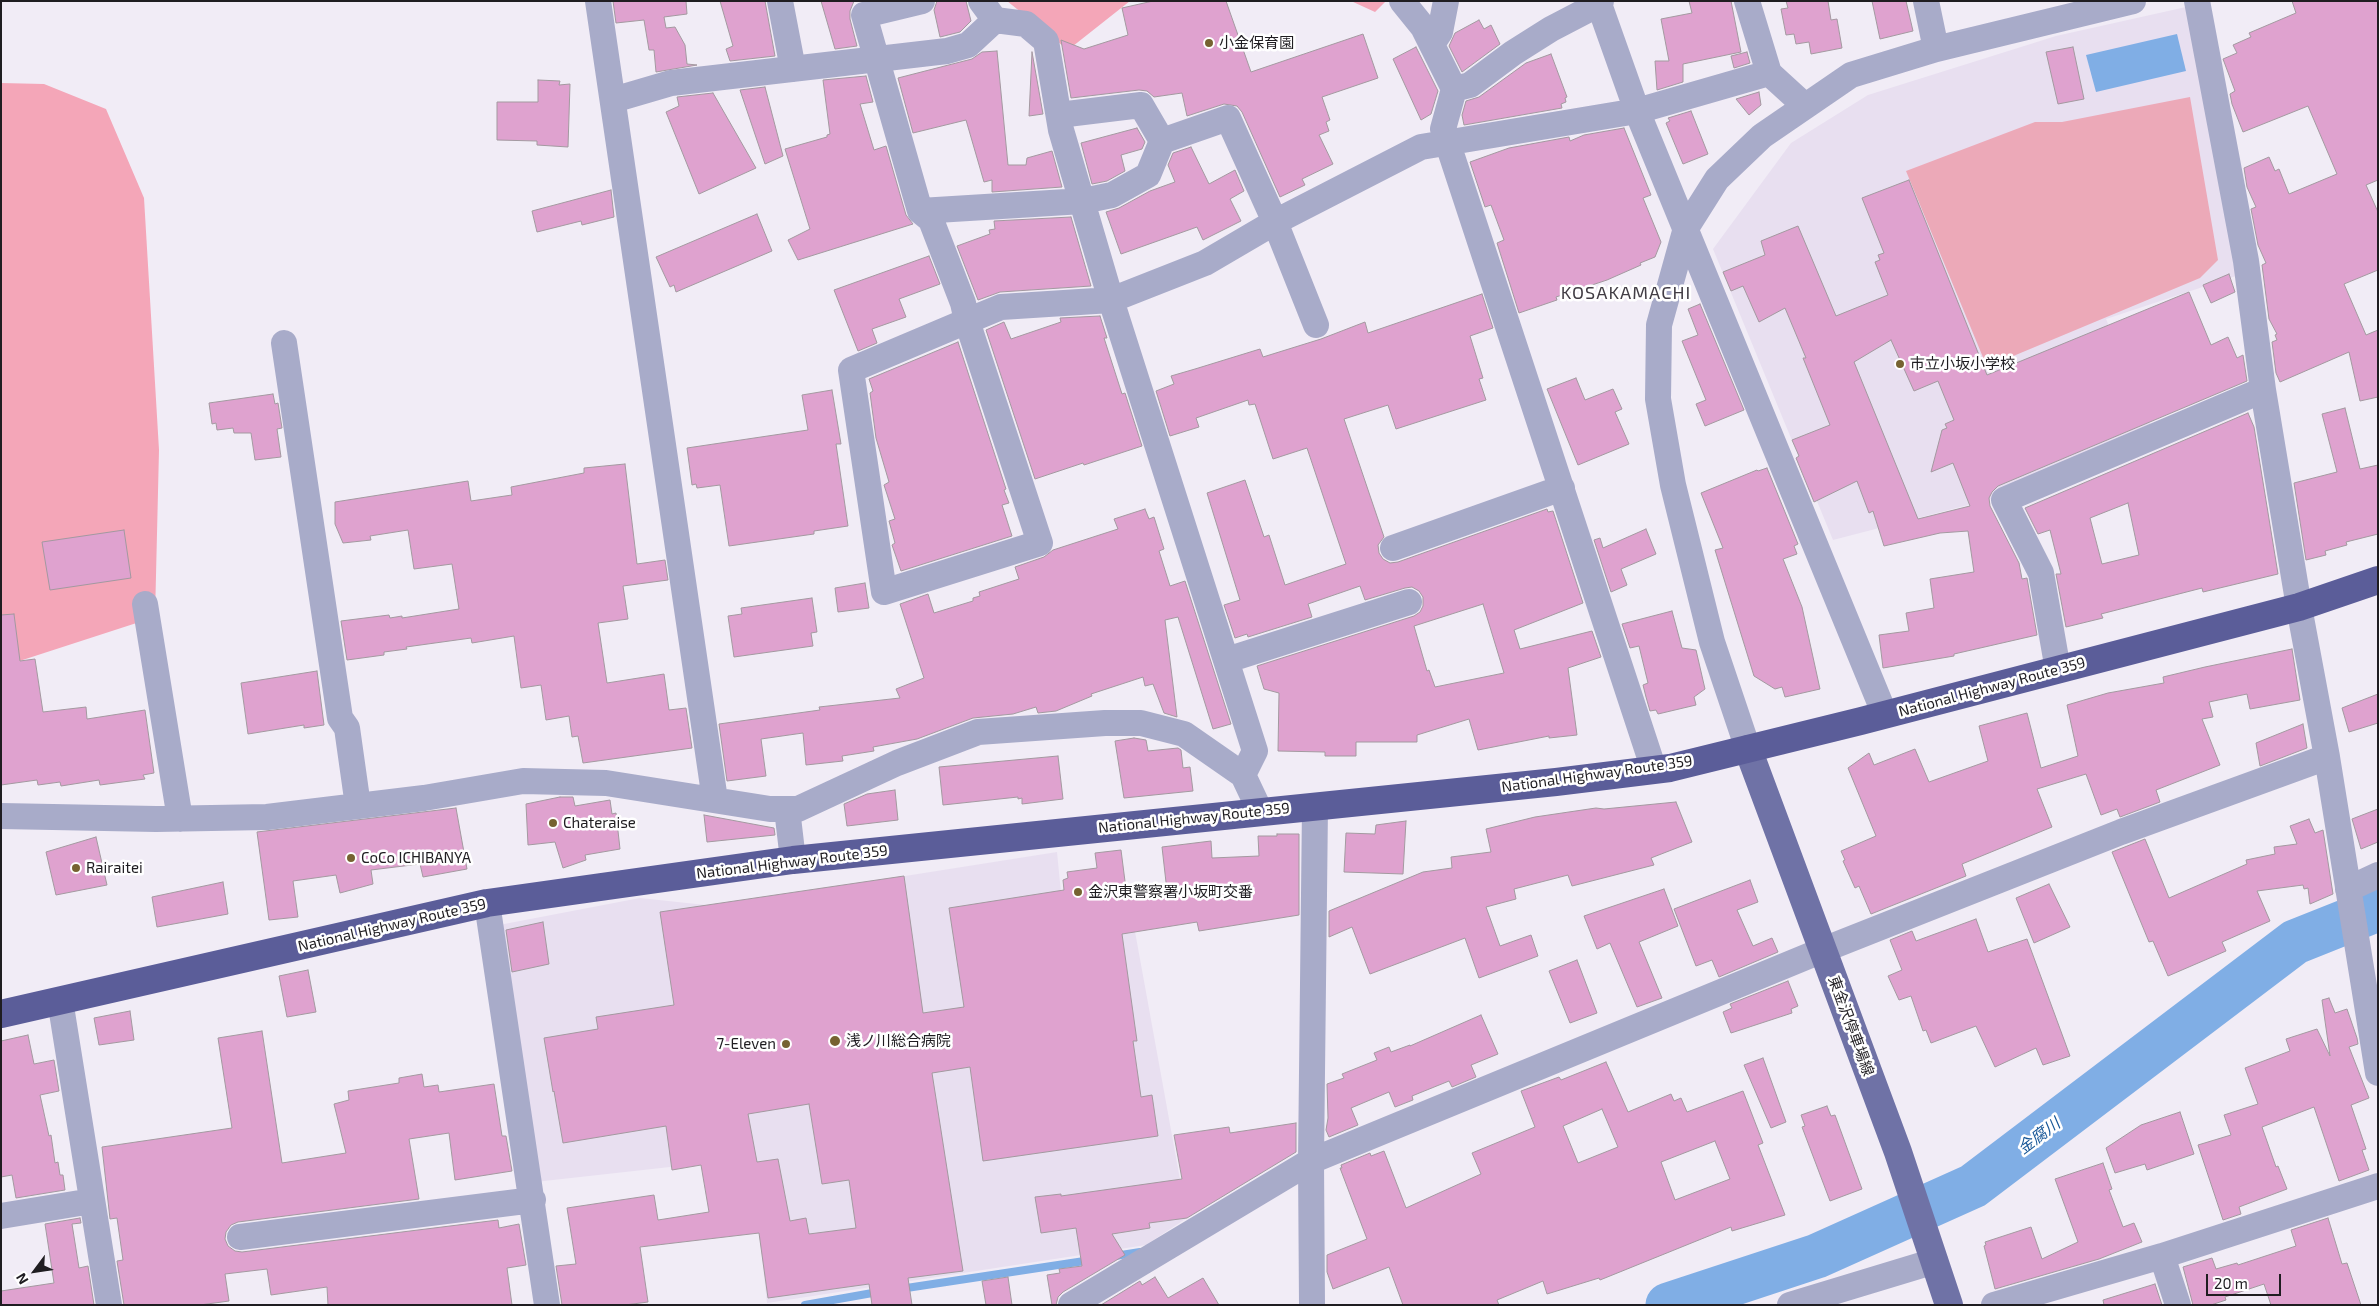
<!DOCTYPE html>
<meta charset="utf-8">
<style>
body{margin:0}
#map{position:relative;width:2379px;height:1306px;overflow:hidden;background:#f1ecf6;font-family:"Exo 2",sans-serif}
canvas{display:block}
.frame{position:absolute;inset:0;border:2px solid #1f1d21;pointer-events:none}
.north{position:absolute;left:10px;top:1246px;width:50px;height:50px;-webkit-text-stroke:4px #fff;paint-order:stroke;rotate:239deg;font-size:14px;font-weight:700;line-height:20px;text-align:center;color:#1f1d21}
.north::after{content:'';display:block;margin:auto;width:18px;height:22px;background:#1f1d21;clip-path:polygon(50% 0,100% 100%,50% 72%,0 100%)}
.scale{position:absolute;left:2206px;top:1274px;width:75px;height:22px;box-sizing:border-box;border:2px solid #1f1d21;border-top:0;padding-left:6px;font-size:15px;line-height:18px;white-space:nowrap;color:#1f1d21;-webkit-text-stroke:4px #fff;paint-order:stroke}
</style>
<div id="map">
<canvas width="2379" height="1306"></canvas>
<div class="frame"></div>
<div class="north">N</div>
<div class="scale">20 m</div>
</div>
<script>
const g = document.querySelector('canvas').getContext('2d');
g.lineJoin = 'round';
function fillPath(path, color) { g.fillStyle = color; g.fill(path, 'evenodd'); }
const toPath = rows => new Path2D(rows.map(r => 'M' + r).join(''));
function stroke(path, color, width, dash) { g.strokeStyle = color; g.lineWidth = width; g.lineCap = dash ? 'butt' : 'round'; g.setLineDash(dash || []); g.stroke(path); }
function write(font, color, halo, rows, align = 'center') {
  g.font = font + ' "Exo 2","Noto Sans JP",sans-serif'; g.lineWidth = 5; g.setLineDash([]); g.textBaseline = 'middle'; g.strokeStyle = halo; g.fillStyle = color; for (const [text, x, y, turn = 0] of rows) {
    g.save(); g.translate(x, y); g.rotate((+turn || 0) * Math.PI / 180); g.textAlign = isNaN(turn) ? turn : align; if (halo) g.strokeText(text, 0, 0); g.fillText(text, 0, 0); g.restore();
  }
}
fillPath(toPath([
 [2186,7,2239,275,2106,319,2155,435,1995,498,1833,540,1713,249,1791,143,1868,95,2056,36],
 [1057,852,1063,913,1130,904,1187,1218,1146,1245,767,1303,751,1158,535,1182,499,925,640,898,715,906]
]), '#e8dff0');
fillPath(toPath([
 [2190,97,2218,260,2200,278,1987,367,1906,171,2035,122,2062,122]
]), '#eca9b8');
fillPath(toPath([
 [1007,1,1130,1,1068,50],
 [1351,1,1386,1,1375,12],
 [1,83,44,84,106,109,144,198,159,450,155,617,1,667]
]), '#f4a6b8');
fillPath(toPath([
 [2177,34,2186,71,2096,92,2086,55]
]), '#80aee5');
stroke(toPath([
 [1115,1256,1140,1252],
 [900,1289,1091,1260],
 [805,1305,878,1292]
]), '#80aee5', 8);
stroke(toPath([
 [1668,1305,1817,1256,1973,1186,2295,942,2378,909]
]), '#80aee5', 45);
const building = toPath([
 [613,1,686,1,687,14,664,17,666,28,675,27,685,45,687,64,697,65,656,72,654,50,649,50,644,20,616,23,613,1],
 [720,1,765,1,775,56,730,61,726,49,733,46,720,1],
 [821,1,854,1,850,11,850,19,857,46,835,49,821,1],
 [937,1,966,1,971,21,960,32,940,37,934,10,937,1],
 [1153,1,1226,1,1251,72,1363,34,1378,78,1322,97,1330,120,1326,122,1329,131,1319,135,1333,164,1302,179,1305,185,1280,197,1242,112,1237,106,1224,104,1187,116,1182,93,1154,97,1147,91,1139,90,1071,98,1061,40,1084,49,1128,35,1122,8,1153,1],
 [1689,1,1731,1,1741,52,1683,64,1683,82,1657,90,1655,61,1669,61,1661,19,1692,13,1689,1],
 [1786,1,1828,1,1831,20,1837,19,1842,48,1811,54,1809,42,1796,44,1794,34,1786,35,1781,9,1788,8,1786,1],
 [1872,1,1906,1,1913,31,1880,39,1872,1],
 [2292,1,2378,1,2378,180,2366,185,2378,212,2378,270,2344,284,2366,335,2378,330,2378,397,2360,401,2349,352,2280,382,2276,373,2272,342,2277,340,2275,335,2277,334,2269,319,2262,265,2266,263,2258,245,2251,209,2256,207,2247,187,2244,168,2269,157,2275,171,2279,169,2289,194,2337,174,2308,106,2243,132,2232,104,2230,94,2235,91,2223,59,2237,53,2233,45,2251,37,2249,33,2296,13,2292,1],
 [1479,20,1484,29,1491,25,1500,44,1462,72,1449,46,1455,33,1479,20],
 [1416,47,1438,91,1431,114,1421,120,1393,59,1416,47],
 [2073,47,2084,99,2058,104,2046,52,2073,47],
 [997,51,1008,165,1026,165,1027,158,1052,151,1062,187,992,192,992,180,984,182,966,120,913,133,898,78,972,59,982,52,997,51],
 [1032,52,1043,114,1029,116,1032,52],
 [1747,52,1750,63,1734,68,1731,56,1747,52],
 [1551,54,1567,97,1565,98,1566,102,1561,104,1562,108,1464,125,1462,115,1466,101,1479,97,1526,63,1551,54],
 [866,76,873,102,860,104,874,150,886,146,906,215,913,224,798,260,788,240,810,229,785,149,827,137,827,135,830,134,823,80,866,76],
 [538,80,560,81,559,85,570,84,568,147,537,145,537,141,497,140,497,102,538,102,538,80],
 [765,87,783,156,765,164,740,90,765,87],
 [1759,92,1761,105,1749,115,1736,99,1759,92],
 [713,93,756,168,699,194,666,112,679,106,677,97,713,93],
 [1691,111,1708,154,1683,164,1666,123,1670,121,1668,118,1691,111],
 [1137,128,1145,142,1142,149,1121,155,1125,171,1107,181,1092,184,1081,143,1137,128],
 [1624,128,1651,195,1643,198,1661,242,1655,257,1640,263,1641,265,1607,280,1556,297,1557,300,1519,313,1497,243,1504,240,1491,205,1485,207,1470,162,1509,148,1569,137,1570,141,1584,135,1624,128],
 [1191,147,1209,184,1235,170,1244,191,1230,199,1241,221,1203,240,1197,227,1121,254,1106,212,1119,208,1150,191,1175,182,1168,165,1173,153,1191,147],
 [1909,180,1987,375,2189,292,2211,345,2228,337,2237,358,2243,355,2247,381,1998,486,1992,492,1989,498,1990,506,2019,563,2022,579,2027,578,2037,635,1954,654,1954,656,1883,668,1879,635,1909,631,1906,613,1934,608,1930,579,1974,572,1968,531,1940,533,1884,546,1873,511,1869,513,1857,481,1814,502,1796,458,1799,456,1792,440,1830,425,1803,358,1806,358,1785,308,1759,322,1743,286,1731,291,1723,272,1765,255,1761,241,1798,226,1836,316,1888,295,1875,262,1880,260,1878,255,1884,253,1862,198,1909,180],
 [1891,340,1914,391,1938,381,1954,420,1945,424,1947,428,1942,430,1931,472,1953,463,1970,506,1918,519,1854,362,1891,340],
 [611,190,614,217,582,225,581,221,537,232,532,211,611,190],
 [757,214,772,251,676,292,674,285,670,287,656,257,757,214],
 [1071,217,1091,286,1000,292,978,300,957,246,990,234,989,230,995,229,994,221,1071,217],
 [929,256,940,284,899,299,906,317,872,329,877,343,858,351,834,290,929,256],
 [2229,274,2235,292,2211,303,2203,285,2229,274],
 [1482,294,1493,328,1470,336,1483,378,1479,379,1486,400,1396,429,1388,405,1344,419,1384,537,1378,545,1379,553,1383,559,1390,563,1398,562,1547,509,1548,512,1553,511,1583,603,1514,630,1520,649,1592,631,1601,657,1568,668,1577,735,1549,738,1549,736,1478,750,1469,719,1417,735,1417,742,1356,742,1356,756,1325,756,1325,752,1278,751,1279,693,1264,689,1257,666,1414,616,1420,612,1423,606,1423,597,1419,591,1412,587,1405,588,1365,600,1360,586,1308,604,1312,617,1248,637,1247,634,1235,638,1224,605,1240,600,1207,493,1245,480,1264,537,1269,535,1285,585,1346,564,1307,448,1273,459,1255,404,1249,405,1248,400,1196,418,1199,427,1170,436,1156,391,1174,384,1171,376,1195,369,1260,349,1263,357,1321,339,1365,322,1368,333,1482,294],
 [1483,604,1504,673,1435,687,1429,670,1427,671,1414,626,1483,604],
 [1700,304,1744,410,1705,426,1696,404,1706,400,1682,341,1698,335,1688,309,1700,304],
 [1100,316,1107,338,1104,338,1122,394,1125,393,1142,446,1084,465,1083,463,1035,479,986,330,1004,322,1011,339,1061,322,1060,318,1100,316],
 [958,342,1006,489,1004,490,1009,503,1002,505,1012,536,901,571,892,545,895,543,889,521,895,519,884,485,889,482,876,438,870,393,873,391,869,379,958,342],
 [1576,378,1585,400,1613,389,1622,409,1615,412,1629,444,1578,465,1547,389,1576,378],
 [832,390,841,444,836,444,848,526,814,531,814,534,729,546,720,485,697,488,696,484,692,485,687,448,808,430,802,395,832,390],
 [273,394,275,404,278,403,282,428,277,429,281,457,255,460,251,433,234,433,233,428,217,430,216,423,212,424,209,403,273,394],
 [2345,408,2360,469,2378,465,2378,534,2346,542,2347,545,2325,551,2326,555,2306,560,2294,483,2337,472,2322,414,2345,408],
 [2248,413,2254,427,2278,574,2203,592,2202,588,2101,614,2103,618,2066,627,2056,574,2061,574,2050,530,2038,534,2025,508,2248,413],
 [2128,503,2139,555,2102,564,2090,518,2128,503],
 [625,464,637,564,665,560,668,580,623,586,628,619,598,623,607,683,664,674,669,710,686,708,692,748,583,763,578,736,572,737,569,716,546,720,541,685,521,688,514,636,472,643,471,638,406,647,407,649,384,652,384,655,347,660,341,621,389,615,390,618,402,616,402,618,459,609,452,564,414,569,408,530,370,536,371,540,343,543,335,524,335,502,468,481,471,501,512,495,511,487,584,473,584,468,625,464],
 [1767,468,1798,544,1794,546,1797,554,1783,559,1802,607,1820,689,1785,697,1782,687,1775,689,1754,676,1715,550,1723,548,1701,493,1757,470,1758,471,1767,468],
 [1145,509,1149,519,1154,517,1164,549,1159,551,1170,586,1185,581,1231,724,1213,729,1178,617,1165,620,1177,717,1164,713,1153,684,1145,686,1143,677,1091,694,1092,696,1056,711,1038,713,1036,707,1013,714,973,718,917,739,873,747,874,751,842,756,843,761,806,765,803,733,761,739,766,776,727,781,719,724,820,710,819,707,900,698,896,689,924,678,900,604,928,594,934,613,973,601,973,598,980,596,979,592,1019,579,1015,567,1044,557,1053,550,1118,529,1114,519,1145,509],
 [1646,529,1656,554,1621,569,1627,585,1611,592,1594,540,1600,538,1603,548,1646,529],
 [124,530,131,578,50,590,42,542,124,530],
 [865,583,869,608,838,612,835,588,865,583],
 [812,598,817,632,811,633,813,646,734,657,728,616,742,614,741,608,812,598],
 [1672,611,1682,648,1696,650,1705,689,1694,697,1696,705,1658,714,1656,710,1650,711,1646,697,1643,685,1648,683,1639,646,1630,648,1622,624,1672,611],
 [14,614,20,661,35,659,43,712,86,707,87,719,145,710,154,773,143,775,145,779,100,785,99,780,61,786,60,782,38,785,37,780,1,785,1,615,14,614],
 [2292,649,2300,700,2250,709,2247,694,2209,702,2213,717,2202,719,2220,765,2156,790,2160,802,2120,817,2117,809,2101,815,2086,774,2037,789,2052,827,1962,864,1966,876,1871,914,1859,886,1855,888,1843,861,1845,860,1841,851,1876,836,1848,768,1869,753,1874,765,1915,749,1929,782,1988,761,1979,726,2027,713,2041,768,2078,756,2067,705,2108,693,2164,683,2163,677,2205,667,2292,649],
 [317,671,324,725,304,728,304,725,248,734,241,683,317,671],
 [2378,694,2378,723,2349,732,2342,708,2378,694],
 [2303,724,2307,748,2260,766,2256,743,2303,724],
 [1134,738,1146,740,1148,751,1178,748,1181,750,1183,768,1190,767,1193,791,1124,798,1115,741,1134,738],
 [1058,756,1063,799,1022,804,1022,798,1018,799,1018,797,943,805,939,767,1058,756],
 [895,790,898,820,847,826,844,804,867,794,895,790],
 [560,797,573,797,575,806,610,800,612,814,616,813,620,849,585,855,586,860,563,868,555,842,528,845,526,804,560,797],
 [1676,802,1692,842,1651,858,1654,865,1572,886,1568,875,1514,889,1516,899,1486,907,1500,946,1531,935,1538,956,1479,978,1465,938,1370,974,1352,927,1329,937,1329,911,1423,872,1452,868,1451,857,1491,852,1486,829,1535,817,1596,808,1604,809,1676,802],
 [456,808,467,869,423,877,420,864,371,870,373,884,340,893,336,875,293,881,298,917,269,920,257,832,456,808],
 [2378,809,2378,842,2361,849,2352,819,2378,809],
 [704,815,774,828,775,835,707,842,704,815],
 [2309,819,2315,833,2323,830,2333,894,2310,904,2308,888,2304,889,2303,885,2257,891,2270,921,2222,942,2226,951,2168,976,2153,941,2149,942,2112,852,2145,839,2169,898,2247,864,2246,860,2275,854,2274,847,2297,844,2290,826,2309,819],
 [1406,821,1403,874,1344,872,1346,833,1375,834,1376,825,1406,821],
 [1277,834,1299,834,1299,915,1199,931,1197,922,1122,934,1137,1041,1133,1041,1141,1097,1152,1095,1158,1136,983,1161,970,1067,932,1073,963,1271,908,1278,912,1305,872,1305,869,1284,768,1298,759,1233,640,1247,648,1302,625,1305,562,1305,556,1266,576,1264,567,1208,654,1195,658,1220,709,1212,701,1165,672,1170,666,1126,563,1143,554,1091,553,1092,544,1038,598,1029,596,1017,674,1005,660,912,904,876,923,1013,964,1007,949,908,1064,890,1063,880,1068,878,1067,872,1097,868,1095,853,1121,850,1127,897,1167,891,1162,847,1211,841,1212,858,1259,856,1258,836,1277,836,1277,834],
 [809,1104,822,1184,849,1180,856,1228,809,1234,806,1218,790,1221,778,1159,757,1162,748,1114,809,1104],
 [96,837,107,885,56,895,46,852,96,837],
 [1750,880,1758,902,1737,910,1753,946,1772,938,1778,952,1719,977,1712,960,1696,966,1674,909,1750,880],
 [223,882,228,914,157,927,152,897,223,882],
 [2049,884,2070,927,2034,943,2016,898,2049,884],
 [1664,889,1678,926,1639,942,1662,998,1637,1007,1610,943,1597,949,1584,916,1664,889],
 [1976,919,1988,952,2027,939,2070,1056,2043,1065,2036,1048,1995,1067,1976,1026,1931,1043,1926,1030,1923,1031,1911,996,1899,1000,1888,976,1902,970,1890,940,1912,931,1916,941,1976,919],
 [543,922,549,964,512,972,506,930,543,922],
 [1577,960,1597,1013,1570,1023,1549,971,1577,960],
 [308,970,316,1012,287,1017,279,976,308,970],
 [1788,981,1798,1006,1791,1009,1792,1013,1731,1033,1723,1012,1732,1008,1730,1004,1788,981],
 [2329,998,2335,1013,2347,1009,2357,1038,2358,1044,2349,1047,2369,1098,2351,1105,2366,1149,2362,1150,2369,1170,2339,1181,2314,1107,2262,1127,2276,1167,2278,1166,2287,1189,2239,1207,2241,1214,2223,1220,2198,1145,2231,1135,2224,1115,2258,1104,2245,1068,2290,1051,2286,1039,2317,1029,2330,1056,2322,1000,2329,998],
 [130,1011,134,1040,99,1045,94,1018,130,1011],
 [1481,1015,1498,1054,1471,1065,1476,1077,1452,1087,1449,1081,1412,1096,1413,1100,1395,1107,1389,1092,1351,1108,1358,1125,1329,1137,1326,1130,1328,1118,1327,1084,1344,1078,1342,1074,1377,1060,1374,1053,1389,1047,1391,1052,1410,1045,1410,1046,1481,1015],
 [262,1031,282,1163,346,1153,334,1104,349,1100,348,1091,399,1083,399,1078,422,1074,424,1087,438,1085,439,1092,494,1084,502,1136,506,1136,512,1171,455,1180,449,1133,409,1139,419,1199,238,1222,231,1225,226,1232,225,1239,228,1246,235,1251,242,1252,498,1220,499,1228,519,1224,526,1265,507,1268,512,1305,328,1305,327,1287,271,1295,267,1269,225,1274,229,1301,200,1305,124,1305,117,1261,123,1260,117,1218,110,1219,102,1147,232,1128,218,1038,262,1031],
 [28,1035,34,1064,54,1060,59,1091,40,1095,49,1136,51,1135,55,1163,58,1162,60,1175,63,1175,65,1190,16,1198,12,1175,1,1177,1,1041,28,1035],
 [1763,1058,1786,1122,1771,1128,1744,1065,1763,1058],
 [1606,1062,1628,1112,1671,1094,1674,1101,1681,1098,1687,1112,1743,1091,1763,1143,1758,1145,1785,1215,1732,1231,1731,1227,1600,1280,1599,1278,1547,1294,1543,1281,1497,1300,1499,1305,1403,1305,1389,1267,1333,1289,1327,1272,1327,1255,1367,1239,1340,1168,1342,1168,1341,1165,1370,1153,1371,1156,1384,1151,1406,1208,1481,1174,1472,1153,1535,1127,1521,1091,1559,1077,1561,1080,1606,1062],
 [1602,1109,1618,1147,1578,1163,1563,1126,1602,1109],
 [1715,1141,1730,1179,1675,1200,1661,1162,1715,1141],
 [1827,1106,1831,1116,1835,1115,1862,1189,1830,1201,1802,1127,1805,1126,1801,1115,1827,1106],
 [2180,1112,2194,1154,2147,1170,2145,1164,2115,1173,2106,1148,2141,1125,2180,1112],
 [1296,1123,1296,1152,1187,1218,1149,1223,1150,1228,1112,1234,1125,1255,1063,1292,1058,1297,1056,1305,1052,1305,1047,1275,1060,1273,1059,1269,1082,1266,1076,1228,1041,1233,1035,1197,1061,1194,1061,1196,1182,1179,1174,1135,1229,1127,1230,1133,1296,1123],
 [2103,1163,2112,1189,2109,1190,2123,1227,2134,1223,2142,1242,2099,1259,1995,1289,1984,1246,1986,1245,1985,1242,2031,1227,2042,1259,2078,1242,2055,1179,2103,1163],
 [80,1218,81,1223,72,1224,79,1268,88,1266,94,1305,1,1305,1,1291,54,1283,45,1224,80,1218],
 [2328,1218,2342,1264,2347,1263,2361,1305,2271,1305,2264,1284,2225,1297,2226,1300,2211,1305,2193,1305,2183,1267,2212,1258,2216,1269,2237,1263,2238,1265,2296,1246,2291,1230,2328,1218],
 [1008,1277,1012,1305,986,1305,982,1281,1008,1277],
 [1155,1277,1168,1298,1203,1278,1219,1305,1101,1305,1140,1281,1142,1285,1155,1277],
 [2155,1284,2162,1305,2104,1305,2103,1300,2155,1284]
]);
fillPath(building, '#dfa2cf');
stroke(building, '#a399a0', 1);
stroke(toPath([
 [598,1,715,800],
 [780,1,793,69],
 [922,1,864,15,920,211,931,220,963,303,967,321,1040,543,884,592,851,370,967,321,1001,307,1111,300,1205,263,1275,222,1421,147,1637,111,1769,73,1804,105],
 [981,1,995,20,1026,24,1046,41,1061,130,1111,300,1255,751,1243,775],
 [1402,1,1423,27,1454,89,1443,129,1654,770],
 [1601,1,1599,4,1637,111,1885,715],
 [1747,1,1769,73],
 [1926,1,1936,49],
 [2197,1,2246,261,2263,390,2299,607,2327,757,2378,1073],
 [1432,44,1440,32,1446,1],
 [1454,89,1470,85,1513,53,1551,29,1599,4,1597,1],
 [613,100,671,83,947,51,968,45,995,20],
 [1059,115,1141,105,1162,141],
 [920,211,1083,201,1112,195,1148,175,1162,141,1228,118,1275,222,1316,325],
 [284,343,340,718,347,728,358,806],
 [1393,548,1562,488],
 [145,604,180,819],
 [1227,660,1409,602],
 [2058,670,2041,573,2004,500,2263,390],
 [1748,749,1712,642,1673,485,1658,399,1659,325,1686,228,1717,179,1762,136,1851,75,1936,49,2133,1],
 [787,809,793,860],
 [1,816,156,819,267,817,424,798,523,781,606,783,770,809,798,809,897,763,978,732,1105,723,1141,723,1184,734,1243,775,1260,811],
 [2348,889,2378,875],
 [487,903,547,1305],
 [60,1000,109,1305],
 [1,1216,92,1201],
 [240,1237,533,1200],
 [2162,1256,2178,1305],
 [1071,1305,1311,1161,1823,950,2121,832,2327,757],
 [1312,1305,1311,1161,1315,806],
 [1790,1305,1935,1261],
 [1994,1305,2162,1256,2378,1186]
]), '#a8abc9', 26);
stroke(toPath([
 [1748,749,1898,1152,1949,1305]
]), '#6f72a6', 28);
stroke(toPath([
 [1,1014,487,903,793,860,1556,782,1670,768,1861,721,2299,607,2378,580]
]), '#5b5d99', 28);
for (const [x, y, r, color] of [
 [1209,43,5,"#766231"],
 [1900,364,5,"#766231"],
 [553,823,5,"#766231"],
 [351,858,5,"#766231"],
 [76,868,5,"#766231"],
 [1078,892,5,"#766231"],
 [835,1041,6,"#766231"],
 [786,1044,5,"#766231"]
]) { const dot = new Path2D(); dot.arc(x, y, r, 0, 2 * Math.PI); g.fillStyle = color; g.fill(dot); stroke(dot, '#fff', 2); }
write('15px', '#1f1d21', '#fff', [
 ["小金保育園",1219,43],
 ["市立小坂小学校",1910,364],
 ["Chateraise",563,823],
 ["CoCo ICHIBANYA",361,858],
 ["Rairaitei",86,868],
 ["金沢東警察署小坂町交番",1088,892],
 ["浅ノ川総合病院",846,1041],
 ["7-Eleven",776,1044,"right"]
], 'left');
write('15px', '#1f1d21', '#fff', [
 ["National Highway Route 359",1992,687,-15],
 ["National Highway Route 359",1597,774,-8],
 ["National Highway Route 359",1194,818,-6],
 ["National Highway Route 359",792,862,-7],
 ["National Highway Route 359",392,925,-13],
 ["東金沢停車場線",1851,1026,70]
]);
write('italic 16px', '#155596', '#fff', [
 ["金腐川",2039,1136,-37]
]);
g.letterSpacing = '1px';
write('18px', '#423d45', '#fff', [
 ["KOSAKAMACHI",1626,293]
]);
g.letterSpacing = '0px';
</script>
